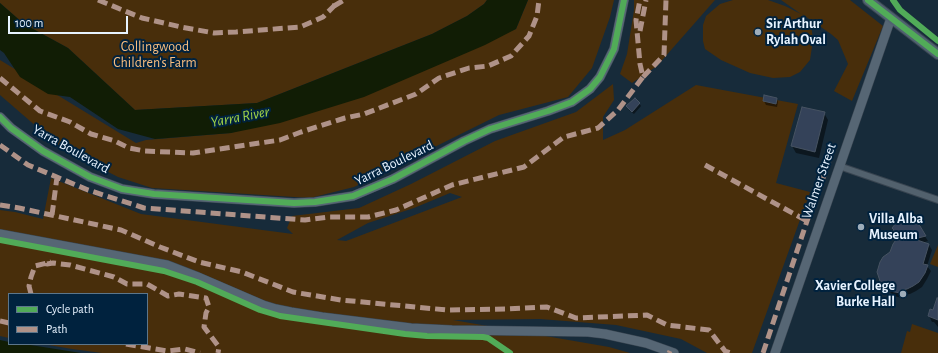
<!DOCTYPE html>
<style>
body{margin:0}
#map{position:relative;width:938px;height:353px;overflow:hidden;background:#172b3a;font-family:"Alegreya Sans",sans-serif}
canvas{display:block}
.legend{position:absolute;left:8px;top:293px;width:140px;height:52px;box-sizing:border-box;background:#00223e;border:1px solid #5c768b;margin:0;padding:5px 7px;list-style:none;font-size:12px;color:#e7f3ff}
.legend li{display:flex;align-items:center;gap:8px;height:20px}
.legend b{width:20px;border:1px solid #5c768b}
.scale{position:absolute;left:8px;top:16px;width:120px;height:18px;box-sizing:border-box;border:2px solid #e7f3ff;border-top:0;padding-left:5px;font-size:12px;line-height:14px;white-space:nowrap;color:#e7f3ff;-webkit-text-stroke:3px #00223e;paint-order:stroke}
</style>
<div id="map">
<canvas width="938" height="353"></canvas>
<ul class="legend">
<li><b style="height:5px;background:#51ab58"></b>Cycle path</li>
<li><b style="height:5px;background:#af9288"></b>Path</li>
</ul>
<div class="scale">100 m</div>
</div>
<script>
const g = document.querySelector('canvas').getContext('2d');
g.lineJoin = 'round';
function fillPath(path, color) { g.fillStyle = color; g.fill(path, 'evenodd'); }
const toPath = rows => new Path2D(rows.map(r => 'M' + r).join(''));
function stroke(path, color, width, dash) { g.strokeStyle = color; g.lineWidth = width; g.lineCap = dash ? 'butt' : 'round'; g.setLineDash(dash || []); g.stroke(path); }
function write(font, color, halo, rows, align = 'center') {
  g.font = font + ' "Alegreya Sans",sans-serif'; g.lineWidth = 4; g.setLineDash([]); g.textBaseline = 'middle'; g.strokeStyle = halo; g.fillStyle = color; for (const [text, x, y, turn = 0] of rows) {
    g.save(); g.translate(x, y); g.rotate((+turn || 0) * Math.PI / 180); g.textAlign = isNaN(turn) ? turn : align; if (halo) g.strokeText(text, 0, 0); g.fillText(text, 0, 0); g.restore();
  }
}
fillPath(toPath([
 [0,0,487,0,484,4,467,16,432,34,257,103,135,110,68,48,24,24,0,3],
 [528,0,614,0,610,17,592,68,568,97,499,115,354,187,310,198,152,188,118,177,60,147,0,95,0,60,136,143,146,140,231,133,516,29],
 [634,0,715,0,657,66,632,83,620,74,627,54,634,10],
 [733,0,768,0,785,6,801,14,781,0,850,0,883,26,852,101,834,91,848,64,838,40,831,34,802,14,811,24,813,40,810,60,800,72,790,77,773,78,750,73,721,60,705,49,703,41,703,25,706,16,720,4],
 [613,84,614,100,603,117,603,140,625,130,696,85,798,104,776,183,810,192,752,353,707,353,681,339,616,325,540,319,453,320,609,347,630,353,102,353,72,349,43,344,147,344,147,294,9,294,9,338,0,336,0,210,15,212,43,219,51,178,141,214,293,234,287,228,292,216,359,208,411,184,495,141,576,112],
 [450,193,462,197,346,241,337,240,368,223,414,208],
 [938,245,938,267,930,264],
 [912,324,938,333,938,353,901,353,907,331,910,332]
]), '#482e0b');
fillPath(toPath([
 [487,0,528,0,516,29,485,45,364,97,280,123,231,133,155,139,118,129,70,97,48,94,20,77,4,53,0,50,0,3,24,24,68,48,135,110,257,103,432,34,467,16,484,4],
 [0,340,9,342,9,344,24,344,81,353,0,353]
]), '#111d05');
fillPath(toPath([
 [765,96,776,98,778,102,777,107,766,105,764,101],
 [639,103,641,106,634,114,629,110,628,107],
 [824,113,828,120,819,158,796,153,792,146],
 [919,227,928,241,922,243,929,245,932,250,927,266,931,271,927,279,922,287,916,291,910,294,903,295,902,298,894,296,886,288,885,288,880,278,890,252,898,238,894,232],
 [938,297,938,327,934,322,932,322,929,316,934,311]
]), '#0007');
const building = toPath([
 [764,95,777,98,776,104,763,101,764,95],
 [635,98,640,103,632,112,626,106,635,98],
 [802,107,825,112,815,152,791,146,802,107],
 [902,216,914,222,920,226,926,236,914,239,929,244,923,264,928,265,925,273,919,282,913,286,907,289,901,290,900,293,890,291,882,283,881,284,877,272,880,262,883,257,890,252,893,244,898,237,893,232,894,230,892,228,902,216],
 [937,298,938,298,938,320,928,316,930,309,933,310,937,298]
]);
fillPath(building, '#344259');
stroke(building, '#475362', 1);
const street = toPath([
 [839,166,938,200]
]);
const secondary = toPath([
 [0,117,11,128,43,151,90,177,122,189,154,194,294,203,315,202,353,196,393,179,464,141,490,129,548,111,572,102,590,89,600,77,614,49,624,0],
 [0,234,167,265,198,277,263,305,276,309,291,312,322,317,411,328,452,330,588,332,605,334,646,343,674,353],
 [775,353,891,18]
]);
const primary = toPath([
 [868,0,938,54]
]);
stroke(street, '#384450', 8);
stroke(secondary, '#384450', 10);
stroke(primary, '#384450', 12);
stroke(street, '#52616d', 6);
stroke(secondary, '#566674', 9);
stroke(primary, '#506270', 10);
stroke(toPath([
 [98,0,142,18,181,27,214,33,236,32,300,27,323,17,334,6,336,0],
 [334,6,344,0],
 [640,31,646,0],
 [643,77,664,55,666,0],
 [0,78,40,111,70,122,91,134,115,141,129,148,145,151,193,153,280,140,301,132,345,118,364,114,416,94,439,78,469,68,488,66,511,56,529,36,537,16,539,0],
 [0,145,28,165,88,190,144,208,305,220,329,217,368,217,396,210,452,185,524,167,564,137,598,128,618,110,643,77,640,64,636,20,640,0],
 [705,165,807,221],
 [0,205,19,208,121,230,160,247,199,262,242,272,293,292,341,300,447,310,507,309,547,307,576,318,647,315,667,325,709,330,725,351,731,353],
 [52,215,57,177],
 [47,263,47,264,53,263,70,265,114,277,127,284,147,284,168,296,179,294,206,298,209,307,206,313,204,327,219,347,218,353],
 [31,294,29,286,31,277,35,266,51,262],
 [0,321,9,323],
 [126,344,167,351,185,349,200,353],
 [669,353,670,351],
 [763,353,807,221,829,162]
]), '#af9288', 5, [10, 5]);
stroke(toPath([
 [868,0,938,54],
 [893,0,900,10,938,41],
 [0,117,11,128,43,151,90,177,122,189,154,194,294,203,315,202,353,196,393,179,464,141,490,129,548,111,572,102,590,89,600,77,614,49,624,0],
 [0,240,164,271,197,282,260,310,280,316,405,334,427,336,483,337,488,338,510,353]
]), '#51ab58', 6);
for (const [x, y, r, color] of [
 [758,32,4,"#9eadba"],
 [861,227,4,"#9eadba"],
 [903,294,4,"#9eadba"]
]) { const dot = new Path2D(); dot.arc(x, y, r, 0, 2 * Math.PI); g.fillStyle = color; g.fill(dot); stroke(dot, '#00223e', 1.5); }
write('bold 14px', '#e7f3ff', '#00223e', [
 ["Sir Arthur",766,24],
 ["Rylah Oval",766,40],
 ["Villa Alba",869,219],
 ["Museum",869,235],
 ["Xavier College",895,286,"right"],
 ["Burke Hall",895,302,"right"]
], 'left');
write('14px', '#fbbf7f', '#00223e', [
 ["Collingwood",155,47],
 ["Children's Farm",155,63]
]);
write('14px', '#e7f3ff', '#00223e', [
 ["Yarra Boulevard",71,149,29],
 ["Yarra Boulevard",394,163,-26],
 ["Walmer Street",819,181,-71]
]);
write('italic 15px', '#a2d546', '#00223e', [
 ["Yarra River",240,117,-11]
]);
</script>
